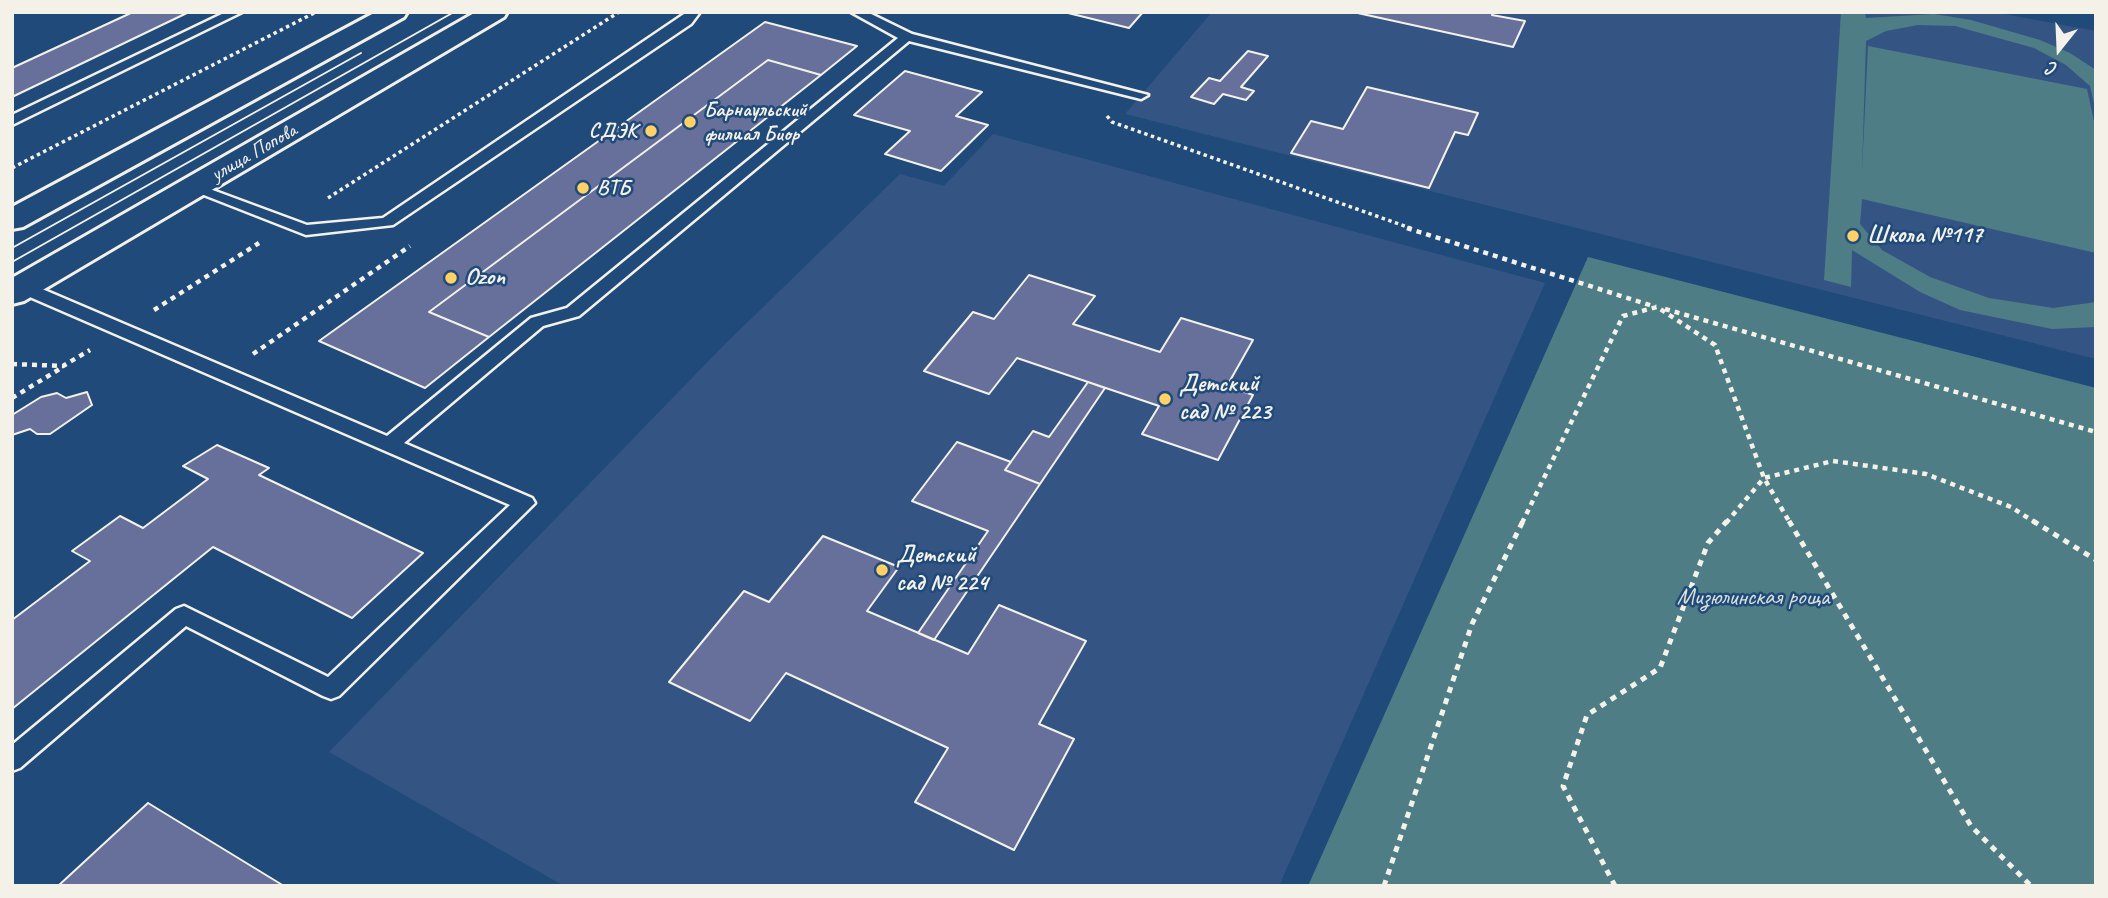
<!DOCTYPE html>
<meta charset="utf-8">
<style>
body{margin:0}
#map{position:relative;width:2108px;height:898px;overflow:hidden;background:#1f4a7a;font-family:Caveat,sans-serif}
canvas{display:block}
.frame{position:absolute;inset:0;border:14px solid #f4f1e8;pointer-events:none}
.north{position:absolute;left:2024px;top:14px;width:70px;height:70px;-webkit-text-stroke:5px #1f4a7a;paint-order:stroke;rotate:198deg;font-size:19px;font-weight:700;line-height:28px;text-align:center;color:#f4f1e8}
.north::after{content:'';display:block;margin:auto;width:24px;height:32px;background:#f4f1e8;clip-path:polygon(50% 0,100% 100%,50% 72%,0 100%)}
</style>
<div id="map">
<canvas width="2108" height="898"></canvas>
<div class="frame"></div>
<div class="north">С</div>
</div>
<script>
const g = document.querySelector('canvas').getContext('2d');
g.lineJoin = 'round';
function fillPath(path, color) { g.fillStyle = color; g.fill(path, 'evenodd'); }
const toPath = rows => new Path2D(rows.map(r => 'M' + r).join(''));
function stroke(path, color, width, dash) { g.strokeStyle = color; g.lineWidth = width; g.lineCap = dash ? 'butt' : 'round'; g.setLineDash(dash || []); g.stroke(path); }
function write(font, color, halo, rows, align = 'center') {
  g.font = font + ' Caveat,sans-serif'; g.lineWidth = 5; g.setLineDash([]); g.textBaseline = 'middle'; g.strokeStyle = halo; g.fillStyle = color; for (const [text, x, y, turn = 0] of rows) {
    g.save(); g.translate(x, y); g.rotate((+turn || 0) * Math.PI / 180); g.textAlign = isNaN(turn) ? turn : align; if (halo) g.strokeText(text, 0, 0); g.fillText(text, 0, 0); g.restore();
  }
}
fillPath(toPath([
 [1212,12,1993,12,2096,31,2096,359,1125,114],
 [993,134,1545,283,1279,886,564,886,329,752,723,346,900,174,944,186]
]), '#345584');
fillPath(toPath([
 [1841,12,1865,12,1866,18,1934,14,1971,20,2040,40,2070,53,2096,70,2096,112,2090,86,2066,65,2034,48,1955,26,1918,25,1886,31,1866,41,1862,171,1868,46,2087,89,2096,131,2096,253,1862,199,1860,224,1882,250,1930,277,1989,298,2053,308,2096,302,2096,327,2052,329,1960,310,1920,292,1852,250,1851,287,1824,280],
 [1588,257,2096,388,2096,886,1308,886]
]), '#4f7d86');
const building = toPath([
 [133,12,189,12,12,97,12,68,133,12],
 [1064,12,1143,12,1129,28,1064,12],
 [1353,12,1493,12,1492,15,1525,21,1513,47,1353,12],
 [765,22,857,46,821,75,768,60,429,312,489,337,425,388,319,341,765,22],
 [1248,51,1268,56,1241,87,1254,91,1246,100,1223,94,1214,104,1191,97,1209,78,1220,81,1248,51],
 [768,60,821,75,489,337,429,312,768,60],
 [905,71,982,92,956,116,988,125,941,171,885,154,910,131,854,115,905,71],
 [1367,87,1478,113,1468,135,1455,132,1429,188,1291,153,1311,121,1343,129,1367,87],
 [1029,275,1095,296,1073,324,1160,352,1181,318,1253,340,1227,386,1253,395,1218,460,1142,434,1159,406,1017,358,989,394,924,371,973,312,994,319,1029,275],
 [1088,382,1105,388,1040,484,1005,470,1033,431,1049,437,1088,382],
 [87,392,92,405,50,434,37,434,30,429,12,435,12,415,41,397,57,393,66,398,87,392],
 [957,442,1011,462,1005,470,1040,484,934,640,918,633,988,531,912,501,957,442],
 [217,445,269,468,259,475,423,553,352,618,213,547,12,709,12,620,90,561,72,551,120,516,143,528,208,479,183,466,217,445],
 [823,536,899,567,867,611,968,654,999,605,1086,641,1039,724,1074,739,1014,850,915,802,948,748,786,673,750,721,669,682,744,591,769,602,823,536],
 [148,803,284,886,58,886,148,803]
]);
fillPath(building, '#66709a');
stroke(building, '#f4f1e8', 2);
const service = toPath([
 [226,12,242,12,12,125,12,115,226,12],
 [687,12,700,12,691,24,393,225,306,235,186,188,189,185,199,185,307,225,383,218,687,12],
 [851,12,867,12,912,34,1148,95,1141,99,909,41,579,316,543,326,404,443,532,498,535,503,339,696,331,699,323,696,186,626,20,768,12,771,12,745,176,609,184,606,328,677,510,505,16,291,14,287,16,283,28,283,387,436,531,318,567,308,898,38,851,12]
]);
const secondary = toPath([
 [376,12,407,12,404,17,23,227,12,229,12,207,376,12],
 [476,12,507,12,504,17,24,301,12,304,12,278,476,12]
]);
stroke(service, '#f4f1e8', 5);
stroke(secondary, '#f4f1e8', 6);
stroke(toPath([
 [1107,116,1112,122,1413,229],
 [12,168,316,12],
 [328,198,619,12]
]), '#f4f1e8', 3.5, [3.5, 3.5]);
stroke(toPath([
 [1407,228,1656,307],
 [1665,309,2096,432],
 [154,310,259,243],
 [253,354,410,246],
 [12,364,63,366,90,350],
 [12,398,63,367],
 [1522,523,1623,316,1657,307,1715,345,1764,478,1790,523],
 [1726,523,1764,478,1833,461,1926,474,2011,507,2036,523]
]), '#f4f1e8', 4.5, [5, 5]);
stroke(toPath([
 [1789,521,1971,826,2031,886],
 [2033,521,2096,560],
 [1384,886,1472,624,1523,521],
 [1615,886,1563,786,1587,715,1660,668,1708,543,1727,521]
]), '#f4f1e8', 5, [6, 6]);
fillPath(service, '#1f4a7a');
fillPath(secondary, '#1f4a7a');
stroke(toPath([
 [12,248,361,53],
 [12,262,454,12]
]), '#f4f1e8', 2);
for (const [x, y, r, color] of [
 [690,122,7,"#ffd166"],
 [651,131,7,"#ffd166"],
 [583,188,7,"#ffd166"],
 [1853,236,7,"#ffd166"],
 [451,278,7,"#ffd166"],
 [1165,399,7,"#ffd166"],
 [882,570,7,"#ffd166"]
]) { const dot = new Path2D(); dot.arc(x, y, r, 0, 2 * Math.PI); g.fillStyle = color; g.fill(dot); stroke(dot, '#1f4a7a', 2.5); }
write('bold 21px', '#f4f1e8', '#1f4a7a', [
 ["Барнаульский",704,110],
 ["филиал Биор",704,134],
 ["СДЭК",637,131,"right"],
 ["ВТБ",597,188]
], 'left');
write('21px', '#f4f1e8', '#1f4a7a', [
 ["улица Попова",254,153,-30]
]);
write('bold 24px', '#f4f1e8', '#1f4a7a', [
 ["Школа №117",1867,236],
 ["Ozon",465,278],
 ["Детский",1179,385],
 ["сад № 223",1179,413],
 ["Детский",896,556],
 ["сад № 224",896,584]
], 'left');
write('24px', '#dbe0d9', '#1f4a7a', [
 ["Мизюлинская роща",1753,598]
]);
</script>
